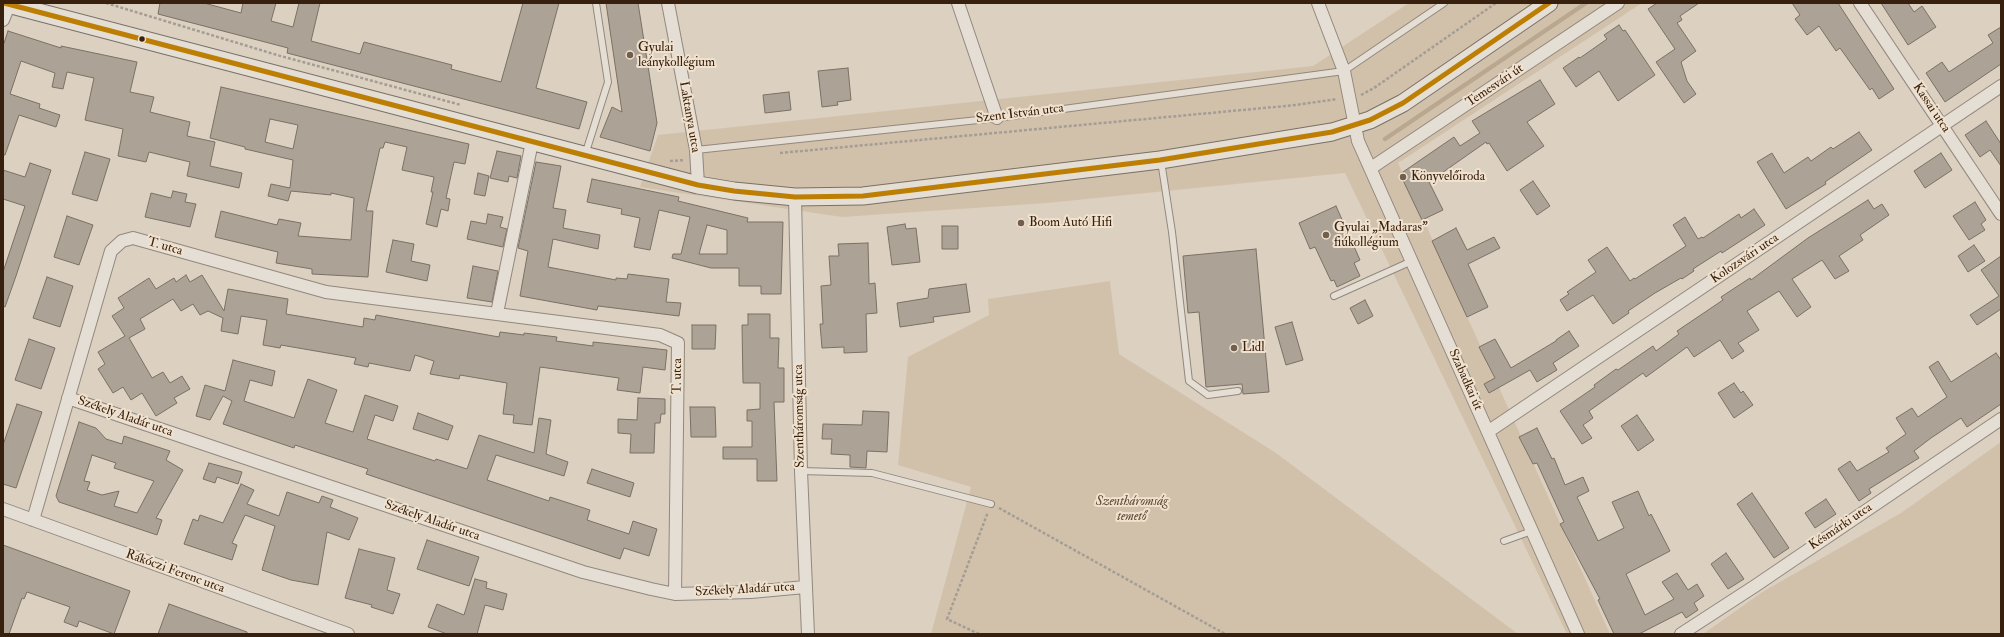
<!DOCTYPE html>
<meta charset="utf-8">
<style>
body{margin:0}
#map{position:relative;width:2004px;height:637px;overflow:hidden;background:#dcd0c0;font-family:"IM FELL Double Pica",serif}
canvas{display:block}
.frame{position:absolute;inset:0;border:4px solid #37200e;pointer-events:none}
</style>
<div id="map">
<canvas width="2004" height="637"></canvas>
<div class="frame"></div>
</div>
<script>
const g = document.querySelector('canvas').getContext('2d');
g.lineJoin = 'round';
function fillPath(path, color) { g.fillStyle = color; g.fill(path, 'evenodd'); }
const toPath = rows => new Path2D(rows.map(r => 'M' + r).join(''));
function stroke(path, color, width, dash) { g.strokeStyle = color; g.lineWidth = width; g.lineCap = dash ? 'butt' : 'round'; g.setLineDash(dash || []); g.stroke(path); }
function write(font, color, halo, rows, align = 'center') {
  g.font = font + ' "IM FELL Double Pica",serif'; g.lineWidth = 4; g.setLineDash([]); g.textBaseline = 'middle'; g.strokeStyle = halo; g.fillStyle = color; for (const [text, x, y, turn = 0] of rows) {
    g.save(); g.translate(x, y); g.rotate((+turn || 0) * Math.PI / 180); g.textAlign = isNaN(turn) ? turn : align; if (halo) g.strokeText(text, 0, 0); g.fillText(text, 0, 0); g.restore();
  }
}
fillPath(toPath([
 [1409,3,1642,3,1398,163,1610,634,1567,634,1345,173,1047,203,842,217,640,187,658,135,1313,66],
 [1110,281,1119,354,1276,453,1518,634,931,634,971,487,898,465,908,357,989,315,988,299],
 [2001,442,2001,634,1703,634,1764,591,1901,513]
]), '#d2c1aa');
stroke(toPath([
 [1385,139,1586,3]
]), '#baa790', 4.5);
const building = toPath([
 [160,3,204,3,241,13,243,3,276,3,271,21,293,27,299,3,320,3,311,41,360,54,364,42,452,65,451,69,501,82,523,3,559,3,536,88,587,102,579,129,287,53,288,48,158,14,160,3],
 [606,3,638,3,657,123,650,151,600,137,612,107,622,112,606,3],
 [1657,3,1699,3,1680,16,1682,20,1677,23,1696,51,1681,62,1687,81,1696,94,1684,103,1656,62,1675,49,1648,9,1657,3],
 [1792,3,1838,3,1894,89,1879,99,1872,88,1870,90,1840,48,1836,51,1819,26,1807,35,1795,19,1800,15,1792,3],
 [1881,3,1908,3,1914,12,1922,6,1936,27,1908,45,1881,3],
 [1619,25,1623,31,1625,30,1655,75,1618,101,1599,71,1576,87,1563,68,1579,57,1580,58,1607,39,1604,35,1619,25],
 [2001,27,2001,64,1945,102,1926,73,1942,62,1949,72,1993,43,1988,35,2001,27],
 [8,31,61,48,61,46,137,62,130,92,154,97,150,112,190,122,187,136,215,142,210,166,242,173,239,188,187,176,190,162,149,152,146,162,118,156,123,129,85,120,94,78,67,72,63,89,52,87,55,73,21,61,10,94,40,104,39,108,60,115,56,127,19,115,5,155,3,155,3,46,8,31],
 [848,68,851,100,837,102,838,105,822,107,818,71,848,68],
 [1540,80,1555,104,1527,122,1544,146,1507,171,1489,143,1487,144,1486,142,1429,182,1443,210,1422,220,1400,174,1454,137,1460,146,1480,133,1472,121,1540,80],
 [221,87,469,144,465,164,454,162,446,198,450,199,448,211,441,209,437,227,426,224,433,192,431,192,434,177,402,170,407,147,385,142,383,148,380,148,366,211,373,211,368,277,312,274,312,269,276,263,278,252,215,237,221,211,277,225,279,219,301,223,298,236,351,240,354,198,331,193,331,195,291,191,288,201,268,196,271,184,290,188,293,160,245,149,245,147,210,138,221,87],
 [270,119,298,125,293,149,265,142,270,119],
 [789,92,791,110,765,113,763,95,789,92],
 [1986,121,2001,144,2001,166,1990,150,1980,157,1965,135,1986,121],
 [1859,132,1872,150,1825,182,1826,184,1786,209,1757,162,1772,153,1784,173,1808,157,1811,161,1831,147,1833,149,1859,132],
 [497,151,521,156,517,178,509,176,508,182,490,178,497,151],
 [85,152,110,159,97,201,72,194,85,152],
 [1941,153,1952,170,1925,188,1914,171,1941,153],
 [536,162,561,166,553,208,566,210,563,228,600,235,598,249,553,239,548,267,616,280,616,278,627,279,628,274,669,279,666,302,681,303,679,316,598,306,597,310,520,296,528,251,518,248,536,162],
 [30,163,51,170,16,276,5,307,3,306,3,272,25,206,3,199,3,170,25,177,30,163],
 [478,173,489,176,485,196,474,194,478,173],
 [592,179,679,197,678,201,748,218,747,222,783,222,781,294,761,294,761,286,739,286,739,268,711,268,672,258,673,254,681,254,690,217,659,210,650,250,634,247,640,218,621,214,622,209,587,202,592,179],
 [707,225,727,230,727,254,699,254,707,225],
 [1533,181,1550,206,1537,215,1520,190,1533,181],
 [173,191,187,194,185,202,196,204,190,227,145,217,151,193,171,198,173,191],
 [1868,200,1874,209,1882,204,1889,215,1860,235,1863,240,1839,256,1849,271,1835,279,1822,260,1792,279,1811,307,1797,317,1779,291,1747,311,1759,330,1738,343,1744,351,1732,359,1720,340,1694,357,1687,347,1646,377,1643,373,1589,411,1593,418,1583,425,1592,438,1582,444,1560,411,1595,387,1594,385,1616,369,1618,370,1653,346,1656,351,1679,334,1677,331,1723,300,1721,297,1750,278,1751,280,1808,238,1868,200],
 [1975,202,1986,220,1981,224,1985,230,1969,240,1953,216,1975,202],
 [1336,206,1360,260,1354,263,1360,276,1337,287,1334,280,1331,281,1315,247,1310,249,1299,223,1336,206],
 [1754,209,1765,225,1722,253,1721,251,1693,269,1694,271,1682,279,1681,278,1655,293,1628,311,1629,313,1613,324,1593,295,1567,311,1560,300,1569,294,1567,292,1596,272,1588,260,1607,247,1630,281,1634,278,1635,279,1686,246,1673,225,1685,217,1698,239,1702,237,1703,238,1739,214,1741,218,1754,209],
 [488,214,503,217,500,227,507,229,503,247,467,239,471,221,486,224,488,214],
 [67,216,93,225,79,265,54,257,67,216],
 [905,224,906,229,916,228,920,262,892,265,887,227,905,224],
 [942,226,958,226,958,249,942,249,942,226],
 [1456,228,1467,250,1494,237,1500,248,1468,264,1488,307,1467,317,1432,241,1456,228],
 [393,240,414,244,411,261,430,265,427,281,386,272,393,240],
 [868,243,869,284,875,283,877,313,866,314,867,352,844,353,844,347,822,348,820,324,823,324,821,286,831,285,829,256,839,256,838,244,868,243],
 [1974,245,1985,261,1968,272,1958,256,1974,245],
 [1256,249,1269,392,1243,394,1242,384,1206,387,1199,312,1188,313,1183,256,1256,249],
 [2001,256,2001,309,1977,325,1970,315,1999,296,1981,270,2001,256],
 [473,266,498,271,492,302,467,298,473,266],
 [186,275,190,282,202,275,224,311,228,289,288,299,286,314,363,327,364,318,375,320,376,315,499,337,500,332,524,335,524,333,557,337,556,341,593,346,593,342,667,350,665,370,643,367,640,393,617,390,619,378,540,367,532,425,513,423,514,415,503,414,507,383,460,375,459,379,430,374,434,361,415,355,410,371,369,363,368,367,354,364,356,358,281,345,280,348,263,345,267,320,241,316,238,334,221,331,223,318,208,311,200,315,193,304,181,311,173,299,140,319,145,329,129,338,152,378,163,372,170,383,182,376,190,389,174,398,177,403,156,416,142,393,131,400,123,387,113,393,98,369,105,364,98,352,125,336,112,316,124,308,118,298,149,278,156,289,174,278,176,282,186,275],
 [47,277,73,286,60,327,33,318,47,277],
 [966,284,970,312,933,317,934,322,900,327,897,303,928,298,929,289,966,284],
 [1365,300,1373,316,1358,324,1350,308,1365,300],
 [748,314,770,314,770,338,779,338,778,368,784,368,784,402,774,402,777,481,757,481,757,459,723,459,723,447,752,447,752,421,747,421,747,410,760,409,760,383,743,383,742,325,748,325,748,314],
 [1292,322,1303,360,1286,365,1275,327,1292,322],
 [692,325,716,325,715,349,692,349,692,325],
 [1569,331,1579,346,1553,363,1557,370,1537,382,1530,370,1489,393,1484,384,1495,378,1479,347,1495,339,1511,368,1556,341,1556,340,1569,331],
 [29,339,55,348,41,389,15,380,29,339],
 [1996,353,2001,360,2001,404,1967,427,1961,418,1931,438,1914,451,1919,458,1869,489,1871,493,1859,501,1838,469,1850,461,1857,471,1889,452,1886,448,1906,434,1896,418,1912,408,1918,417,1947,397,1929,367,1938,361,1951,382,1996,353],
 [233,360,275,371,272,386,250,380,244,401,294,418,308,379,337,390,325,423,353,432,365,395,398,406,393,421,375,415,367,439,435,461,436,459,467,469,479,435,534,453,539,418,551,420,546,454,568,462,564,476,496,455,487,480,549,501,550,497,590,510,587,520,629,534,633,521,657,529,649,556,624,548,620,559,366,474,368,469,295,445,294,448,223,424,232,401,223,396,210,420,196,416,205,385,225,391,233,360],
 [1734,383,1741,393,1743,391,1753,405,1734,418,1718,393,1734,383],
 [638,398,665,399,665,414,661,414,660,423,655,423,654,453,630,453,631,434,618,433,618,419,637,420,638,398],
 [17,404,42,412,16,488,3,484,3,445,17,404],
 [690,407,715,407,716,437,691,437,690,407],
 [863,411,889,412,887,452,867,451,866,468,850,467,850,455,831,454,832,439,822,439,823,424,862,425,863,411],
 [418,413,453,426,448,440,413,429,418,413],
 [1637,415,1654,440,1638,451,1621,426,1637,415],
 [79,422,96,428,106,439,122,444,124,436,170,451,166,460,183,470,156,518,162,520,157,535,59,502,56,496,79,422],
 [92,455,116,463,114,468,154,481,137,513,114,506,119,491,102,495,87,490,90,482,84,481,92,455],
 [1537,428,1552,459,1554,458,1565,485,1583,477,1589,491,1577,497,1598,541,1624,528,1612,502,1638,491,1649,516,1651,514,1670,551,1626,574,1645,615,1674,599,1662,582,1677,573,1688,590,1697,584,1704,596,1694,603,1698,610,1686,618,1682,612,1639,634,1614,634,1598,600,1600,599,1560,524,1564,522,1537,463,1533,464,1519,437,1537,428],
 [209,463,242,472,238,484,217,477,215,483,203,479,209,463],
 [592,469,634,483,630,497,587,483,592,469],
 [241,484,254,490,247,504,279,516,287,492,319,503,322,496,333,500,330,507,358,518,349,540,327,532,318,585,291,580,262,570,275,526,245,515,232,543,237,545,232,560,184,544,193,519,198,521,200,515,223,523,241,484],
 [1752,493,1789,548,1774,558,1737,504,1752,493],
 [1826,499,1836,514,1815,528,1805,513,1826,499],
 [427,540,479,557,469,586,417,569,427,540],
 [3,545,130,591,114,634,79,621,77,627,64,622,70,607,27,592,24,599,22,598,9,634,3,634,3,545],
 [359,549,395,558,387,590,400,594,393,614,371,607,372,605,345,598,359,549],
 [1726,553,1744,579,1728,589,1711,564,1726,553],
 [475,579,487,582,486,588,507,594,503,610,485,605,477,634,447,634,428,627,437,604,464,615,475,579],
 [169,604,247,632,247,634,158,634,169,604]
]);
fillPath(building, '#aca296');
stroke(building, '#7a7065', 1);
const lane = toPath([
 [696,150,997,118,1344,71,1444,3],
 [585,155,608,82,596,3],
 [1161,161,1172,232,1189,381,1208,395,1238,391],
 [1334,296,1412,261],
 [801,471,872,473,991,504],
 [1504,541,1532,531]
]);
const street = toPath([
 [668,3,696,150,698,185],
 [958,3,997,118],
 [1318,3,1344,71,1358,141,1578,634],
 [1860,3,2001,214],
 [3,20,10,3],
 [1371,168,1618,3],
 [795,197,801,471,808,634],
 [497,313,532,142],
 [68,398,583,572,651,589,675,594,751,592,805,587],
 [1489,431,2001,86],
 [3,509,348,634],
 [33,520,111,251,122,241,133,238,326,292,660,335,678,343,675,594],
 [1681,634,1755,586,2001,419]
]);
const secondary = toPath([
 [4,3,698,185,734,191,795,197,863,196,1160,160,1332,132,1370,120,1403,103,1549,3]
]);
stroke(lane, '#92887d', 8);
stroke(street, '#92887d', 14);
stroke(secondary, '#7a7065', 19);
stroke(toPath([
 [106,3,277,55,461,105],
 [1361,95,1374,88,1496,3],
 [780,153,1296,105,1337,99],
 [670,161,685,160],
 [999,508,1225,634],
 [979,634,947,619,988,512]
]), '#a49d95', 2.5, [3, 2]);
stroke(lane, '#e4ded5', 6);
stroke(street, '#e4ded5', 12);
stroke(secondary, '#e4ded5', 17);
stroke(toPath([
 [4,3,698,185,734,191,795,197,863,196,1160,160,1332,132,1370,120,1403,103,1549,3]
]), '#bd7e04', 5);
for (const [x, y, r, color] of [
 [142,39,3.5,"#37200e"],
 [630,55,4,"#715e4c"],
 [1403,177,4,"#715e4c"],
 [1021,223,4,"#715e4c"],
 [1326,235,4,"#715e4c"],
 [1234,348,4,"#715e4c"]
]) { const dot = new Path2D(); dot.arc(x, y, r, 0, 2 * Math.PI); g.fillStyle = color; g.fill(dot); stroke(dot, '#f0e2ce', 1.5); }
write('13px', '#37200e', '#f0e2ce', [
 ["Gyulai",638,48],
 ["leánykollégium",638,63],
 ["Könyvelőiroda",1411,177],
 ["Boom Autó Hifi",1029,223],
 ["Gyulai „Madaras”",1334,228],
 ["fiúkollégium",1334,243],
 ["Lidl",1242,348]
], 'left');
write('13px', '#37200e', '#f0e2ce', [
 ["Temesvári út",1495,86,-34],
 ["Kassai utca",1931,108,56],
 ["Szent István utca",1020,114,-7],
 ["Laktanya utca",689,117,80],
 ["T. utca",165,247,16],
 ["Kolozsvári utca",1745,259,-34],
 ["T. utca",678,376,-89],
 ["Szabadkai út",1465,380,66],
 ["Szentháromság utca",800,416,-91],
 ["Székely Aladár utca",125,417,19],
 ["Székely Aladár utca",432,521,19],
 ["Késmárki utca",1841,527,-34],
 ["Rákóczi Ferenc utca",175,572,20],
 ["Székely Aladár utca",745,590,-3]
]);
write('italic 13px', '#5c4530', '#f0e2ce', [
 ["Szentháromság",1132,502],
 ["temető",1132,517]
]);
</script>
